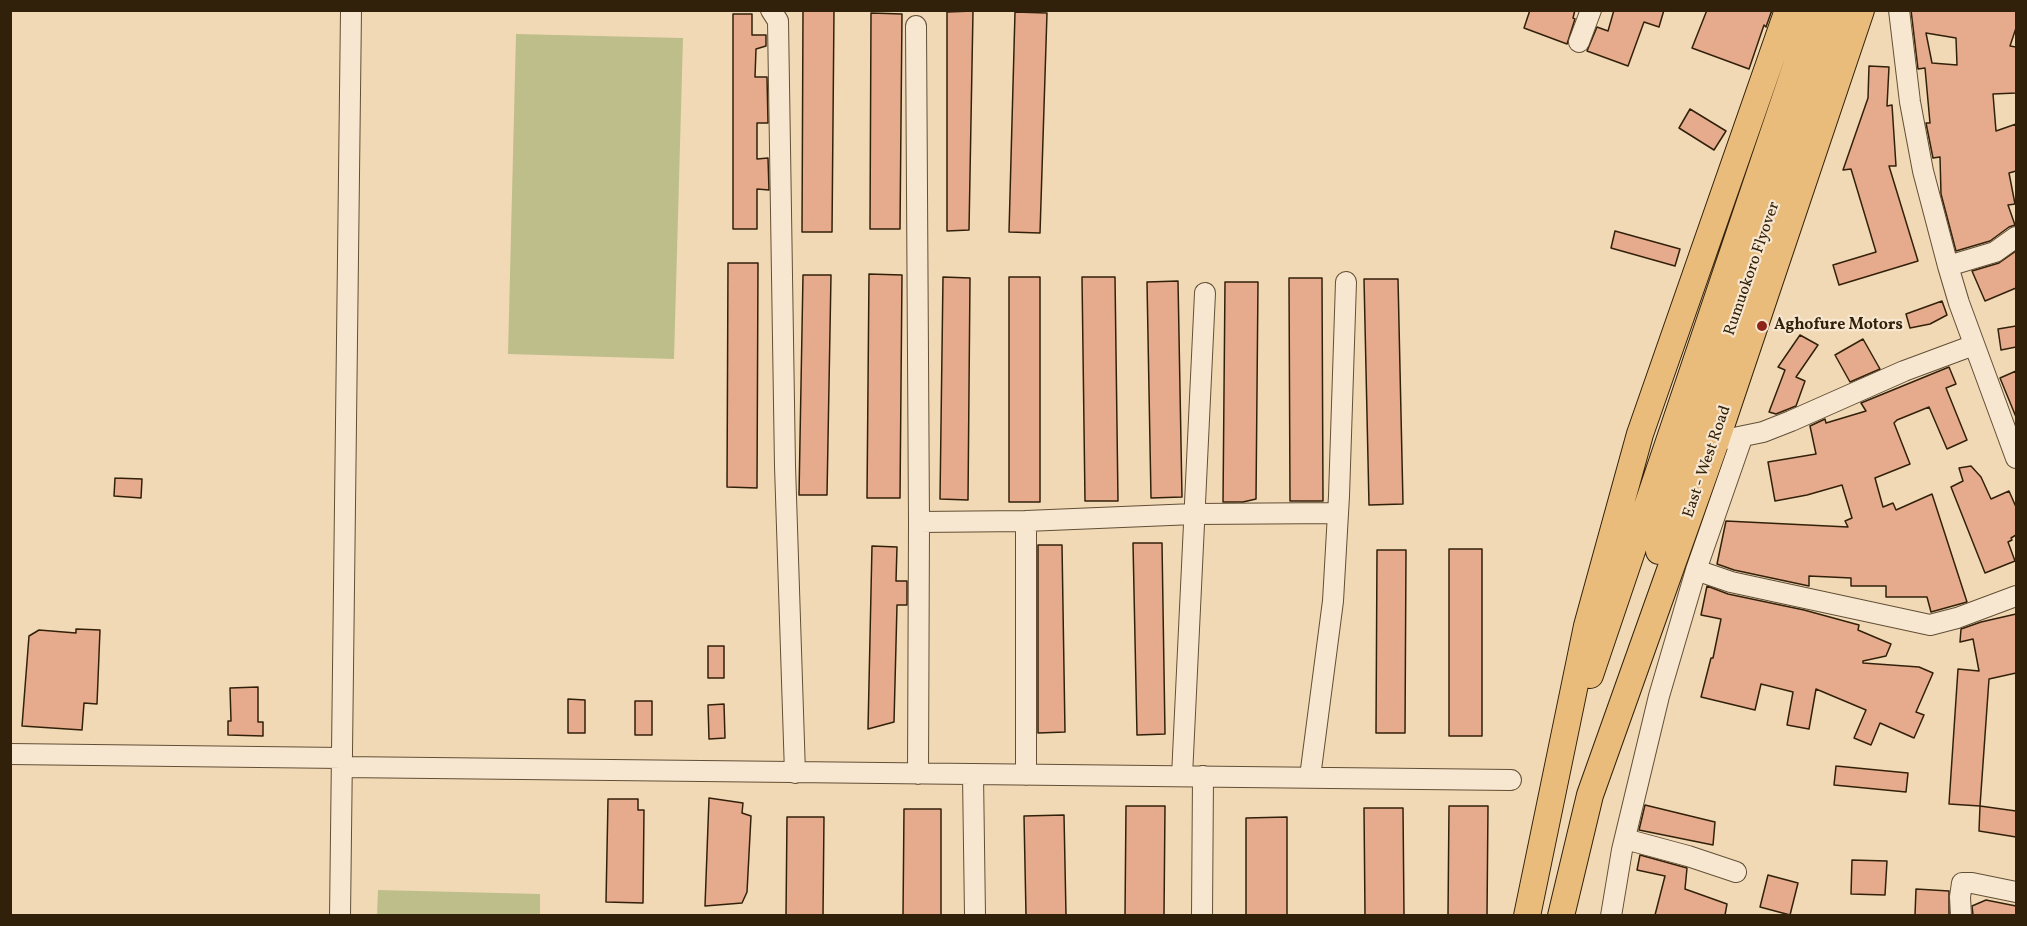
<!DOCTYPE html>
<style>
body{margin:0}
#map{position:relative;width:2027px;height:926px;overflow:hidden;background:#f2d9b6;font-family:Vollkorn,serif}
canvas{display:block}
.frame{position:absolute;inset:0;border:12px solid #32210a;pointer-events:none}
</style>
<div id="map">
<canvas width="2027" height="926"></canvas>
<div class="frame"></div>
</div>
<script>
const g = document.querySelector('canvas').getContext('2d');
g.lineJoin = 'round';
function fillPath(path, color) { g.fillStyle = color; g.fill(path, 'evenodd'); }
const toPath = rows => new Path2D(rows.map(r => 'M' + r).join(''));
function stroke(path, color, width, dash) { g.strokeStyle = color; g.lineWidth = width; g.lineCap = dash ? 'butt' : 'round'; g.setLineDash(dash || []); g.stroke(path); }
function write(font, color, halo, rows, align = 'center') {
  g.font = font + ' Vollkorn,serif'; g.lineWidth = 4.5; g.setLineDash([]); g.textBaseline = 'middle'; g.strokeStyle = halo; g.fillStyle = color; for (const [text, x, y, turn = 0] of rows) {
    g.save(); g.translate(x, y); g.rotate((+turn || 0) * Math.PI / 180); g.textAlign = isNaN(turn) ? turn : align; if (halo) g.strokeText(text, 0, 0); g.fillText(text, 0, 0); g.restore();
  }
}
fillPath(toPath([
 [516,34,683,38,674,359,508,354],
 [378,890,540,894,540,915,377,915]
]), '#bebe8b');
const building = toPath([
 [803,10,834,10,832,232,802,232,803,10],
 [1530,10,1575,10,1573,18,1575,19,1567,44,1524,28,1530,10],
 [1614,10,1664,10,1659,27,1644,22,1628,66,1587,51,1597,27,1608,31,1614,10],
 [1707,10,1772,10,1766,27,1764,25,1749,69,1692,48,1707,10],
 [1911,10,2016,10,2016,28,2010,46,2016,47,2016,93,1993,94,1996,131,2016,124,2016,171,2009,173,2015,204,2008,205,2015,225,2009,227,1990,241,1956,251,1941,194,1940,157,1933,158,1926,123,1930,123,1925,68,1918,69,1911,10],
 [1926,33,1956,38,1957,65,1932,63,1926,33],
 [973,11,969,230,947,231,947,12,973,11],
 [1015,12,1047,13,1040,233,1009,232,1015,12],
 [871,13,902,14,900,229,870,229,871,13],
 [733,14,752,14,752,35,766,35,766,46,756,49,755,77,767,77,768,123,757,123,757,159,768,158,769,190,757,189,757,229,733,229,733,14],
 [1869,66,1889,67,1887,106,1892,105,1896,166,1889,166,1918,261,1839,285,1833,265,1876,252,1851,169,1843,170,1868,98,1869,66],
 [1690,109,1726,131,1714,150,1679,128,1690,109],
 [1615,231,1680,249,1675,266,1611,248,1615,231],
 [2016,251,2016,288,1985,301,1972,271,1999,263,2016,251],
 [728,263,758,263,757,488,727,487,728,263],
 [869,274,902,275,900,498,867,498,869,274],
 [803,275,831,275,827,495,799,495,803,275],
 [943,277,970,278,968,500,940,499,943,277],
 [1009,277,1040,277,1040,502,1009,502,1009,277],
 [1082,277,1115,277,1118,501,1085,501,1082,277],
 [1289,278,1322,278,1323,501,1290,501,1289,278],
 [1364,279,1398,279,1403,504,1369,505,1364,279],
 [1178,281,1182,497,1151,498,1147,282,1178,281],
 [1225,282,1258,282,1256,499,1243,502,1223,502,1225,282],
 [1942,301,1947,315,1930,324,1910,328,1906,314,1942,301],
 [2016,326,2016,347,2001,350,1998,329,2016,326],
 [1800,335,1818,345,1796,377,1805,381,1796,406,1776,414,1769,412,1785,370,1778,367,1800,335],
 [1863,339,1880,369,1850,382,1835,355,1863,339],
 [1949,367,1956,384,1946,388,1967,440,1947,449,1929,407,1897,420,1894,423,1910,464,1875,478,1883,507,1893,503,1896,510,1932,494,1967,602,1931,612,1927,597,1886,597,1886,586,1851,586,1851,578,1809,576,1809,586,1734,570,1717,564,1726,521,1848,527,1845,521,1852,518,1842,485,1807,495,1775,501,1768,462,1816,454,1810,426,1825,419,1826,423,1866,411,1861,403,1949,367],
 [2016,371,2016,417,2000,378,2016,371],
 [1971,466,1981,477,1991,499,2009,491,2016,507,2016,535,2011,538,2012,540,2008,542,2015,561,1985,573,1951,487,1963,481,1959,468,1971,466],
 [115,478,142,479,141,498,114,496,115,478],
 [1133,543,1162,543,1165,734,1137,735,1133,543],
 [1038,545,1062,545,1065,732,1038,733,1038,545],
 [872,546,897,547,896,581,907,581,907,605,897,605,894,722,868,729,872,546],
 [1449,549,1482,549,1482,736,1449,736,1449,549],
 [1377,550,1406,550,1405,733,1376,733,1377,550],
 [1707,586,1728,594,1804,610,1859,625,1858,630,1891,644,1886,656,1863,661,1863,663,1919,667,1933,673,1916,712,1924,715,1914,738,1880,723,1871,745,1854,738,1866,710,1816,689,1809,729,1787,725,1793,692,1761,684,1755,710,1701,697,1711,658,1713,658,1721,619,1701,615,1707,586],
 [2016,614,2016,673,1989,679,1980,806,1949,804,1958,669,1979,671,1973,639,1960,642,1961,629,1981,622,2016,614],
 [76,629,100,630,97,704,84,703,82,730,22,726,29,636,39,630,76,633,76,629],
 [708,646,724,646,724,678,708,678,708,646],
 [258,687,258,722,263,722,263,736,228,735,228,721,231,721,230,688,258,687],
 [568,699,585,700,585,733,568,733,568,699],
 [635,701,652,701,652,735,635,735,635,701],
 [724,704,725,738,709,739,708,705,724,704],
 [1836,766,1908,773,1906,792,1834,785,1836,766],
 [709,798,743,803,742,813,751,816,747,892,742,903,705,906,709,798],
 [608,799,638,799,638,810,644,810,643,903,606,902,608,799],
 [1645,805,1715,822,1713,845,1639,830,1645,805],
 [1126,806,1165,806,1164,915,1125,915,1126,806],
 [1449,806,1488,806,1487,915,1448,915,1449,806],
 [1980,806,2016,811,2016,837,1979,831,1980,806],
 [1364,808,1403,808,1404,915,1365,915,1364,808],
 [904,809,941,809,941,915,903,915,904,809],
 [1064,815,1066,915,1026,915,1024,816,1064,815],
 [787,817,824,817,823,915,786,915,787,817],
 [1287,817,1287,915,1246,915,1246,818,1287,817],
 [1640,855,1687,868,1685,889,1727,904,1725,915,1655,915,1665,876,1637,870,1640,855],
 [1852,860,1887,861,1885,895,1851,894,1852,860],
 [1768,875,1798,883,1790,915,1760,907,1768,875],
 [1916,889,1949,891,1949,915,1915,915,1916,889],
 [1986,900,2016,906,2016,915,1973,915,1972,906,1986,900]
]);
fillPath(building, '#e5ab8c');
stroke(building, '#32210a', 1.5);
const minor = toPath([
 [771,10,778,21,785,466,795,773],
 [1899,10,1910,102,1923,171,1948,266,1959,303,2016,458],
 [916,26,919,522,918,774],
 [1579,42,1591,10],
 [1948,266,1995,252,2016,237],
 [1729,439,1763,432,1791,421,1904,371,1974,345],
 [1026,521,1194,514,1338,513],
 [919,522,1026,521,1026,775],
 [1696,570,1731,582,1930,625,1957,618,2016,596],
 [10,754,342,758],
 [342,767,1511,780],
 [973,775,975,916],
 [1182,776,1205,293],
 [1310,777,1333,601,1339,496,1346,282],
 [1625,839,1688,856,1736,872],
 [340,916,351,10],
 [1202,916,1203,776],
 [1611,916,1622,850,1659,696,1696,570,1742,438],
 [1961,916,1960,897,1962,883,1972,883,2016,892]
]);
const major = toPath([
 [1659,551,1841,10],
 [1590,675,1815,10],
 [1527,916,1587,626,1640,434,1788,10],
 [1561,916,1590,795,1716,441,1861,10]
]);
stroke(minor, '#624f35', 22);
stroke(major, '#32210a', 28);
stroke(minor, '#f7e6d0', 20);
stroke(major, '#e9bc7b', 26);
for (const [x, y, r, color] of [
 [1762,326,6,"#8f2418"]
]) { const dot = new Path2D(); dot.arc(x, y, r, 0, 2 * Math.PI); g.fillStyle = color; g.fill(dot); stroke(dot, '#f7e6d0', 2); }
write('16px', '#32210a', '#f7e6d0', [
 ["Rumuokoro Flyover",1753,269,-71],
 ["East - West Road",1708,462,-71]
]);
write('bold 16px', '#32210a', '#f7e6d0', [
 ["Aghofure Motors",1774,326]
], 'left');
</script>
